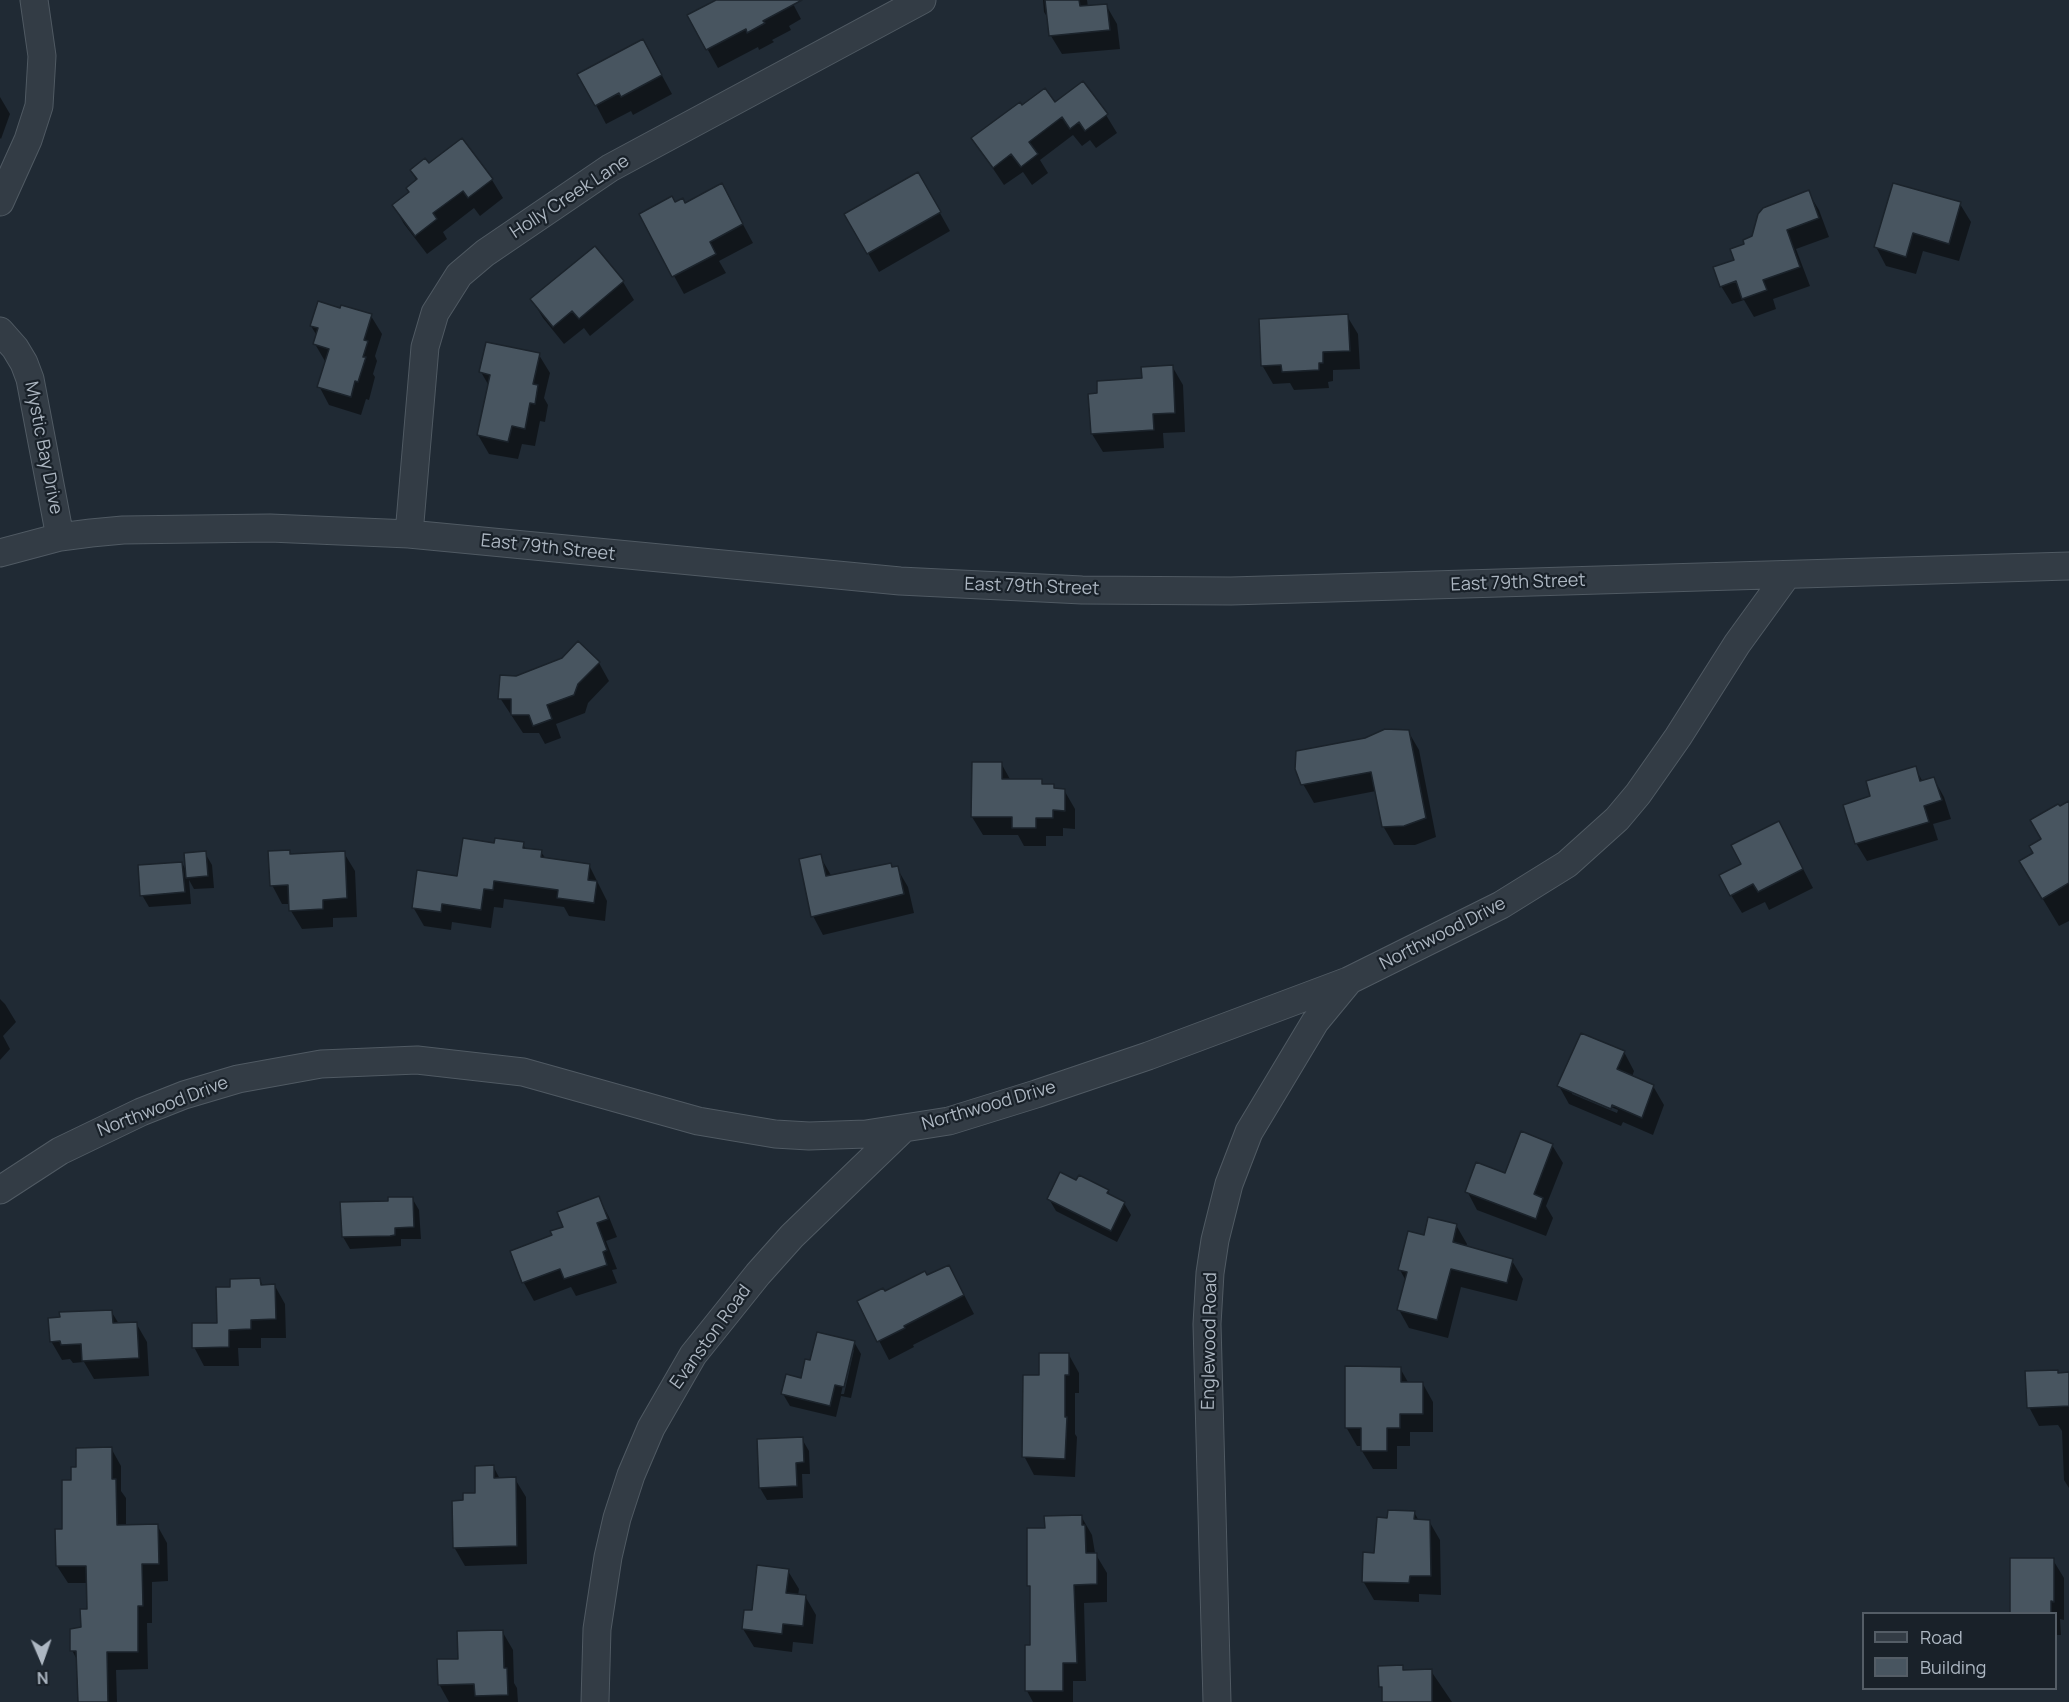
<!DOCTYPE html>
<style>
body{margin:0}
#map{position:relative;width:2069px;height:1702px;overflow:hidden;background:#202a34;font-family:Manrope,sans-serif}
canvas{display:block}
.legend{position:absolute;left:1862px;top:1612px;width:195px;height:78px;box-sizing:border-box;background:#192129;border:2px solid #545d66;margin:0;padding:8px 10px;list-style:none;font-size:18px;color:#adb7c2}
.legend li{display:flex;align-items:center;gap:12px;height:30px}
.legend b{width:30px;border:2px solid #545d66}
.north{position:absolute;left:12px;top:1630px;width:60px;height:60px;-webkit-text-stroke:4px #192129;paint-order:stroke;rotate:178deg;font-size:16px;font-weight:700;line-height:24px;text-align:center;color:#adb7c2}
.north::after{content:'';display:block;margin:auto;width:21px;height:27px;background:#adb7c2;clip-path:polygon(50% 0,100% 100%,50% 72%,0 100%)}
</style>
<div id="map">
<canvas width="2069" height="1702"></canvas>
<ul class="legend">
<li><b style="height:8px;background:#333c45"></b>Road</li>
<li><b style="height:16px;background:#485560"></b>Building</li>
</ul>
<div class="north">N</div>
</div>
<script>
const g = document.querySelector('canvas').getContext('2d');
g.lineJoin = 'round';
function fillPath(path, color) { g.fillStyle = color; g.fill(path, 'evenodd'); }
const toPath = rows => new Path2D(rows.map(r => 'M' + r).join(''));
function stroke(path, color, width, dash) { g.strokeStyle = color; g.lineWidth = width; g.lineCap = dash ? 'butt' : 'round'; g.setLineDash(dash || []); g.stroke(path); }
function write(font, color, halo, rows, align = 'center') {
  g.font = font + ' Manrope,sans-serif'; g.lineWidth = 4.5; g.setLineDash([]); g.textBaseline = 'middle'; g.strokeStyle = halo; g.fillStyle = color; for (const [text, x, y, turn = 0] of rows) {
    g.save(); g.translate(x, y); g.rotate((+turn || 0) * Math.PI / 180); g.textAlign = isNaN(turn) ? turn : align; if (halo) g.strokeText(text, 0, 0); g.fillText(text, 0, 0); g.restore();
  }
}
fillPath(toPath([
 [719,0,791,0,801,19,789,26,791,30,772,40,774,42,759,50,758,47,718,68,689,16],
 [1043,0,1087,0,1088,7,1106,5,1117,24,1120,49,1062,54,1051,36,1049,20,1044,12],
 [653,59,672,94,633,115,631,111,606,124,596,105],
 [0,97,10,114,1,139,0,138],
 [1055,104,1106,115,1117,133,1096,148,1090,140,1082,146,1073,135,1040,160,1048,173,1032,185,1023,172,1004,185,973,139,1022,107],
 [462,140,492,180,503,198,480,216,474,208,443,232,447,239,427,254,404,224,394,206,411,193,417,181,411,171,429,165],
 [918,174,950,231,879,272,846,215],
 [1808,192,1819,210,1829,237,1796,249,1810,286,1773,299,1776,309,1754,317,1744,300,1732,304,1721,286,1746,245,1753,237,1756,221,1764,209],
 [674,204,732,204,753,243,719,261,726,273,684,294,674,276],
 [1960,204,1971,222,1959,261,1923,251,1916,274,1886,266,1876,247],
 [623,282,634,300,590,336,584,328,564,344,543,318,532,300],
 [371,316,382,334,375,356,377,361,373,374,375,377,369,400,366,399,361,415,329,405,319,386,326,363,315,344,317,336,311,326],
 [1347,316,1358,334,1360,369,1333,370,1333,381,1328,382,1329,388,1294,390,1290,383,1273,384,1262,365],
 [539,355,550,373,544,398,548,405,545,422,540,421,535,446,522,444,518,459,489,454,478,435,489,386,481,372],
 [1172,366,1183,385,1185,432,1163,433,1164,448,1103,452,1092,434,1143,380],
 [599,663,609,681,588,703,585,713,556,724,561,738,545,744,539,733,523,733,500,698],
 [1408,731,1419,750,1436,837,1415,845,1394,845,1383,826,1376,791,1314,803,1303,784],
 [1001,763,1011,781,1041,781,1044,786,1053,786,1056,790,1064,790,1075,809,1075,829,1063,828,1063,836,1046,836,1046,846,1024,846,1018,835,983,835,972,817],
 [1915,768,1923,782,1934,779,1944,797,1951,819,1933,824,1938,840,1867,861,1856,843,1872,797],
 [2069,803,2069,921,2059,926,2035,886,2035,853,2059,808],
 [1779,823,1813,888,1769,910,1765,902,1742,913,1731,895,1743,865],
 [496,844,523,844,526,850,541,852,546,859,589,865,607,901,605,921,569,916,564,907,504,899,503,908,494,907,491,928,452,922,451,930,424,926,413,907,458,878],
 [289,851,292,855,344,853,355,871,357,917,333,918,333,927,302,929,291,911,291,904,282,904,272,885],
 [205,853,212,865,214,888,194,889,189,880,191,904,149,907,142,895,182,863,187,872],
 [820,856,832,877,897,868,908,887,914,913,823,935,813,916],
 [0,999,5,1004,16,1022,3,1036,10,1049,0,1060],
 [1624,1052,1634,1071,1632,1077,1653,1086,1664,1105,1653,1135,1623,1122,1621,1126,1569,1104,1559,1086],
 [1572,1091,1618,1110,1617,1113,1572,1094],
 [1552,1145,1563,1163,1546,1206,1553,1218,1546,1236,1477,1210,1467,1191,1506,1175],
 [1077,1182,1108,1191,1111,1197,1124,1203,1131,1215,1117,1242,1056,1211,1049,1199],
 [412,1198,419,1210,421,1239,401,1239,401,1246,350,1249,343,1237,390,1202],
 [599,1198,609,1217,617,1237,606,1241,617,1269,612,1270,617,1283,576,1296,571,1287,534,1301,524,1283,512,1252,553,1236],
 [1456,1225,1467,1244,1466,1247,1512,1261,1523,1279,1517,1301,1461,1287,1448,1338,1409,1328,1399,1310,1406,1281,1400,1270,1425,1236],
 [927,1277,959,1285,974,1314,913,1345,914,1347,889,1360,859,1302],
 [260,1280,263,1286,275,1286,285,1304,286,1338,261,1338,261,1348,238,1348,239,1366,204,1366,194,1347,218,1324,232,1288],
 [111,1311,119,1324,136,1323,147,1342,149,1376,94,1379,84,1362,73,1363,70,1359,62,1360,51,1341],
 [854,1342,861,1354,851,1398,841,1396,836,1417,790,1406,783,1394],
 [851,1350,854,1350,844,1394,841,1394],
 [1069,1355,1079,1373,1079,1393,1075,1393,1075,1434,1077,1437,1075,1477,1034,1475,1024,1456,1040,1377],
 [1400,1368,1409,1384,1423,1384,1433,1402,1433,1432,1410,1432,1410,1446,1397,1446,1397,1469,1373,1469,1362,1451,1362,1446,1357,1446,1346,1427],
 [2057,1371,2059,1374,2069,1374,2069,1488,2064,1480,2062,1431,2058,1425,2039,1426,2029,1407],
 [802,1439,809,1451,810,1474,802,1474,803,1498,767,1500,760,1488],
 [111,1448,121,1466,121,1491,126,1498,126,1526,157,1525,167,1543,168,1581,152,1582,152,1623,147,1623,148,1669,116,1670,117,1702,78,1702,77,1660,72,1650,82,1629,88,1610,88,1583,68,1583,57,1566,73,1481,77,1468],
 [493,1466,500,1479,515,1479,526,1497,527,1564,465,1566,454,1547,465,1502,477,1495],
 [1414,1512,1419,1521,1429,1521,1440,1540,1441,1595,1419,1594,1419,1602,1374,1600,1363,1581,1389,1519],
 [1081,1516,1092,1535,1095,1553,1107,1573,1107,1602,1084,1603,1086,1681,1073,1681,1073,1702,1033,1702,1027,1691,1026,1646,1032,1646,1032,1591,1029,1585,1046,1530],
 [2053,1560,2064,1578,2064,1620,2060,1619,2061,1635,2056,1635,2056,1614,2012,1614],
 [788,1571,799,1589,798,1596,805,1596,816,1615,813,1644,793,1642,792,1652,754,1647,743,1629,753,1612],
 [502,1631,513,1650,514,1683,517,1688,518,1702,449,1702,439,1684,459,1660],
 [1402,1667,1404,1671,1431,1671,1452,1702,1384,1702,1384,1692,1380,1686]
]), '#0007');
const building = toPath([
 [716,0,802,0,763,21,765,23,747,33,746,29,706,50,687,15,716,0],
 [1045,0,1079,0,1080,6,1107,4,1110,30,1049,36,1045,0],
 [643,39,662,75,621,97,619,93,595,106,577,74,643,39],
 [1083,81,1108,114,1085,131,1079,122,1070,129,1062,117,1029,142,1038,154,1021,167,1011,154,993,168,971,138,1020,102,1022,105,1045,88,1055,102,1083,81],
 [462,138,493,179,468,198,463,191,433,213,437,219,415,236,392,205,409,192,406,188,417,179,410,170,425,158,429,163,462,138],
 [918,172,941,212,867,254,844,214,918,172],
 [722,183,743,224,710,242,716,254,672,277,639,214,672,196,675,202,683,198,685,203,722,183],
 [1893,183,1961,202,1949,244,1913,233,1906,257,1874,247,1893,183],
 [1809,190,1819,218,1787,230,1800,267,1763,280,1767,290,1742,299,1736,281,1720,287,1713,267,1734,260,1730,249,1744,244,1743,240,1752,236,1758,214,1763,208,1809,190],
 [595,246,624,281,579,319,572,311,553,327,530,299,595,246],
 [318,301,340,308,341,305,372,314,364,340,368,341,363,357,366,357,358,382,355,381,351,397,317,387,329,349,313,344,318,328,310,326,318,301],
 [1348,314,1350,351,1323,352,1323,363,1319,363,1319,370,1282,372,1281,365,1261,366,1259,319,1348,314],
 [486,342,540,353,533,384,538,385,535,404,530,403,525,429,512,426,508,442,477,435,490,375,479,372,486,342],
 [1173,365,1175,413,1153,414,1154,430,1091,434,1088,394,1097,393,1097,381,1142,378,1141,367,1173,365],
 [578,641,600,662,578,684,574,695,547,705,552,719,533,726,529,715,511,715,511,699,498,699,500,675,516,676,562,658,578,641],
 [1385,729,1409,730,1426,818,1404,826,1382,827,1371,772,1301,785,1295,769,1296,751,1365,738,1385,729],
 [972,762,1002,762,1002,779,1042,779,1042,784,1054,784,1054,788,1065,789,1065,811,1053,810,1053,818,1036,818,1036,828,1012,828,1012,817,971,817,972,762],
 [1916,766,1920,781,1934,777,1942,800,1924,806,1929,822,1855,844,1843,805,1870,796,1866,781,1916,766],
 [2069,801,2069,883,2042,899,2019,861,2033,853,2029,846,2041,839,2030,820,2058,804,2060,806,2069,801],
 [1779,821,1803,869,1758,892,1753,884,1730,896,1719,875,1741,864,1731,845,1779,821],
 [463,838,494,843,495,838,524,842,523,848,542,850,541,857,590,864,588,880,597,881,594,903,557,898,558,890,494,881,493,890,484,889,481,910,442,904,441,912,412,908,417,870,457,876,463,838],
 [290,850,290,854,345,851,347,898,323,900,323,909,289,911,288,885,270,886,268,851,290,850],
 [206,851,208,876,186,878,184,853,206,851],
 [821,854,826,876,891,863,892,867,898,866,904,894,811,917,799,859,821,854],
 [182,862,185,892,140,896,138,865,182,862],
 [1581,1033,1625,1051,1617,1069,1654,1085,1642,1118,1612,1105,1611,1109,1557,1086,1581,1033],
 [1521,1131,1553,1144,1534,1194,1543,1198,1536,1219,1465,1192,1476,1162,1505,1173,1521,1131],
 [1060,1172,1076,1180,1079,1175,1109,1190,1107,1193,1125,1202,1111,1231,1047,1199,1060,1172],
 [599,1196,608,1219,597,1223,607,1250,603,1252,607,1265,564,1279,560,1269,522,1283,510,1251,552,1235,550,1231,563,1227,557,1212,599,1196],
 [388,1197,413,1197,414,1227,395,1228,395,1235,390,1236,342,1237,340,1202,388,1201,388,1197],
 [1428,1217,1457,1224,1453,1242,1513,1259,1507,1283,1451,1269,1437,1320,1397,1310,1407,1272,1398,1270,1408,1231,1424,1235,1428,1217],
 [949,1265,964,1295,904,1326,905,1328,877,1342,857,1301,883,1288,885,1291,925,1271,927,1275,949,1265],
 [260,1278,261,1285,275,1284,276,1319,251,1320,251,1329,229,1330,229,1347,192,1348,192,1323,217,1323,216,1287,230,1287,230,1279,260,1278],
 [112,1310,113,1323,137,1322,139,1358,82,1361,81,1344,61,1345,60,1341,50,1342,48,1318,60,1317,59,1312,112,1310],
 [817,1332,855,1341,844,1387,835,1385,830,1406,781,1394,786,1374,801,1378,805,1359,810,1360,817,1332],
 [1039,1353,1069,1353,1069,1375,1065,1375,1065,1417,1067,1417,1065,1459,1022,1457,1023,1375,1039,1375,1039,1353],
 [1345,1366,1401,1367,1401,1382,1423,1382,1423,1414,1400,1414,1400,1428,1387,1428,1387,1451,1361,1451,1361,1428,1345,1428,1345,1366],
 [2058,1370,2058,1373,2069,1372,2069,1406,2027,1408,2025,1371,2058,1370],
 [803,1437,804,1462,796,1463,797,1486,759,1488,757,1439,803,1437],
 [112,1447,112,1479,116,1479,117,1525,158,1524,159,1564,142,1564,143,1606,138,1606,138,1652,107,1652,108,1702,78,1702,76,1651,70,1651,70,1629,81,1627,80,1609,87,1609,86,1566,56,1566,55,1529,62,1529,62,1480,71,1480,71,1467,76,1467,76,1448,112,1447],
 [494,1465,494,1478,516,1477,517,1546,453,1548,452,1501,463,1500,463,1493,475,1493,475,1466,494,1465],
 [1388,1510,1415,1511,1414,1519,1430,1520,1431,1576,1410,1576,1409,1583,1362,1582,1363,1552,1374,1553,1377,1517,1387,1518,1388,1510],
 [1082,1515,1082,1525,1085,1525,1086,1553,1097,1553,1097,1584,1074,1585,1077,1663,1063,1663,1063,1691,1025,1691,1025,1645,1030,1645,1030,1586,1027,1586,1027,1528,1045,1528,1044,1516,1082,1515],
 [2010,1558,2054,1558,2054,1602,2051,1601,2051,1614,2010,1614,2010,1558],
 [757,1565,789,1569,786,1593,806,1595,803,1626,783,1624,782,1634,742,1629,744,1610,752,1610,757,1565],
 [503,1630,504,1668,507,1668,508,1695,475,1696,474,1684,438,1685,437,1659,458,1659,457,1631,503,1630],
 [1403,1665,1403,1670,1432,1669,1432,1702,1382,1702,1382,1687,1379,1687,1378,1666,1403,1665]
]);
fillPath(building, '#485560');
stroke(building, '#1b232b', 1.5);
const minor = toPath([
 [0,202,28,140,39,106,42,56,34,0],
 [0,331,15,348,24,363,30,379,60,537],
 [409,534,425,347,435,313,459,275,485,253,610,168,922,0],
 [0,553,60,537,91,533,123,530,270,528,409,534,900,581,1082,590,1231,591,2069,566],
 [0,1190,60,1151,141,1112,184,1095,238,1079,321,1064,417,1060,523,1072,698,1121,775,1134,809,1136,866,1134,949,1121,1036,1094,1148,1056,1348,981,1501,905,1567,864,1617,819,1638,794,1678,737,1737,644,1787,575],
 [595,1702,597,1629,608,1557,617,1518,631,1475,651,1428,693,1355,758,1274,792,1236,903,1129],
 [1217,1702,1207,1324,1210,1273,1215,1240,1229,1184,1249,1132,1315,1022,1348,982]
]);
stroke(minor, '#505a63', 29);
stroke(minor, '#333c45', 27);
write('18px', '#adb7c2', '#192129', [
 ["Holly Creek Lane",570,197,-33],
 ["Mystic Bay Drive",43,448,79],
 ["East 79th Street",548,548,6],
 ["East 79th Street",1518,583,-2],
 ["East 79th Street",1032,587,2],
 ["Northwood Drive",1443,934,-27],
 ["Northwood Drive",989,1106,-16],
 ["Northwood Drive",163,1107,-21],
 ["Evanston Road",711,1337,-54],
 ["Englewood Road",1210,1341,-89]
]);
</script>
